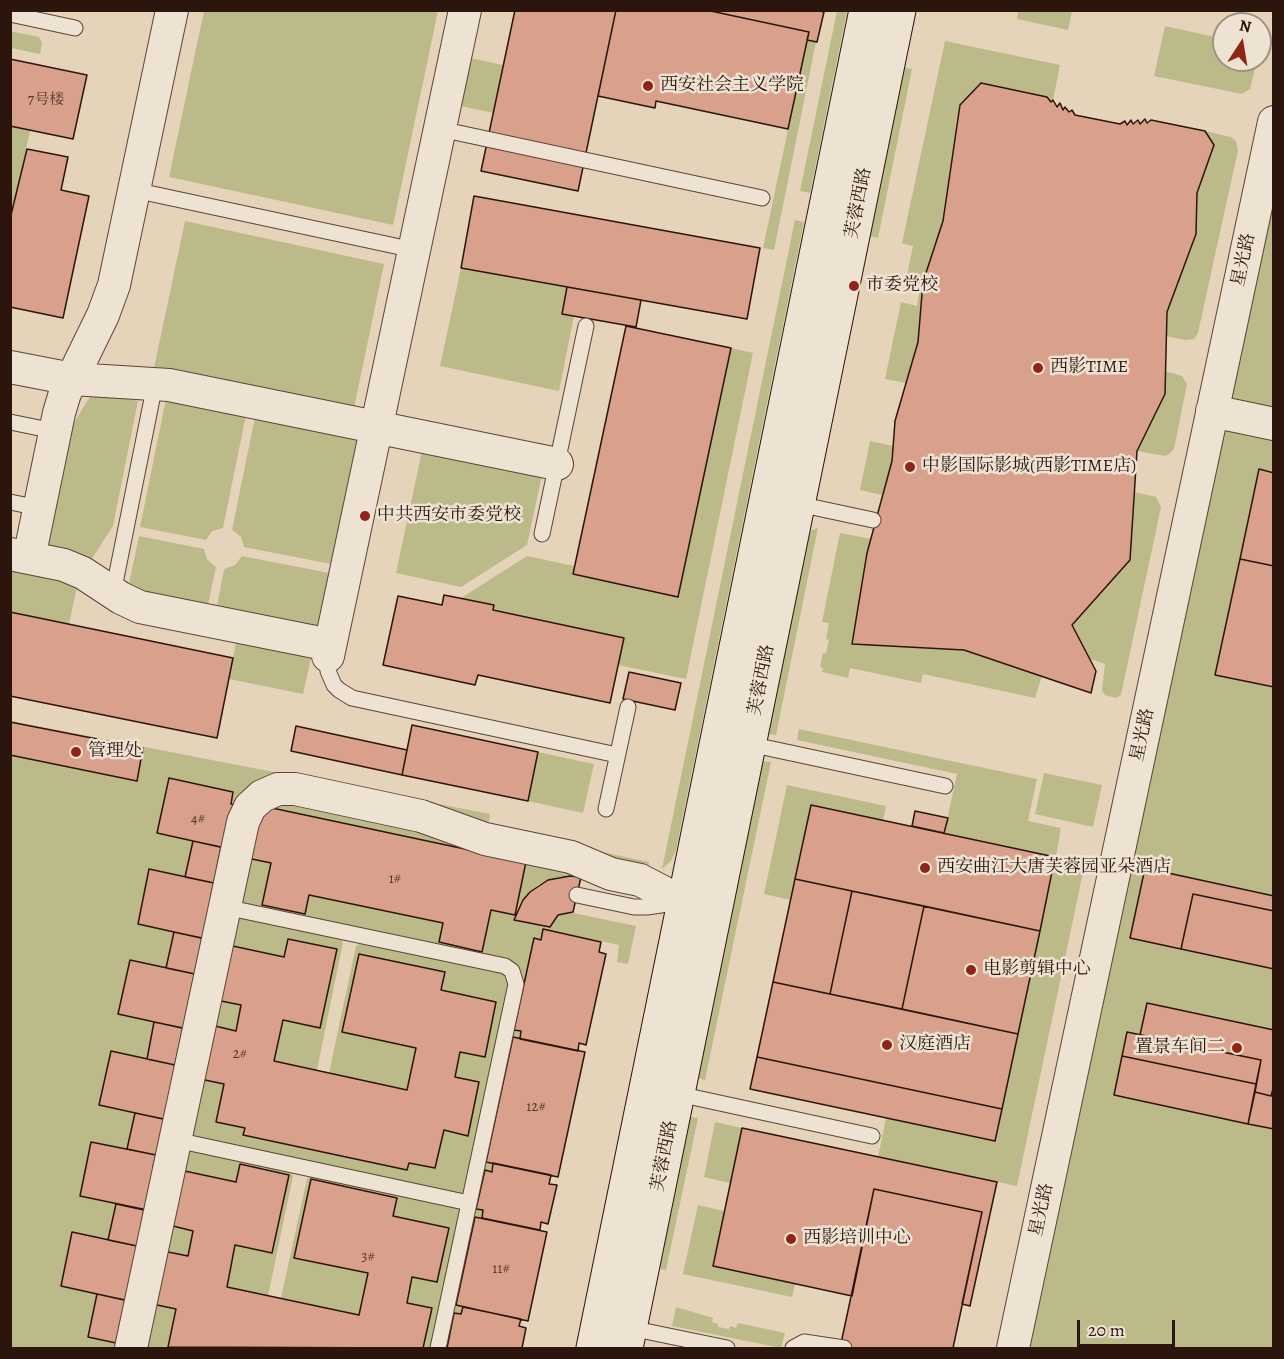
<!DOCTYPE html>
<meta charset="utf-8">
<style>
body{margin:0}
#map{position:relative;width:1284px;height:1359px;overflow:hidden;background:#e5d4ba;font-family:Alegreya,serif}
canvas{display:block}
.frame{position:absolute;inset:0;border:12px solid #2b150d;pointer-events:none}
.north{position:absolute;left:1212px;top:12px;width:60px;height:60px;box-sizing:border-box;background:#eee3d2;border:2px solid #a09183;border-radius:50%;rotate:12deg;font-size:16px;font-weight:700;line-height:24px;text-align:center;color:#2b150d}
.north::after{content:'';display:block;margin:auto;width:21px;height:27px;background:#8f2418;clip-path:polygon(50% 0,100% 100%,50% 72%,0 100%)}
.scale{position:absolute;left:1077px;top:1320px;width:98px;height:27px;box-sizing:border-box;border:3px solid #2b150d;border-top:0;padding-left:8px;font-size:18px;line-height:21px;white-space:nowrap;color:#2b150d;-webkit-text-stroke:4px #eee3d2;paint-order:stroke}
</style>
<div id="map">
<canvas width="1284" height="1359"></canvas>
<div class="frame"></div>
<div class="north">N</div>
<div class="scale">20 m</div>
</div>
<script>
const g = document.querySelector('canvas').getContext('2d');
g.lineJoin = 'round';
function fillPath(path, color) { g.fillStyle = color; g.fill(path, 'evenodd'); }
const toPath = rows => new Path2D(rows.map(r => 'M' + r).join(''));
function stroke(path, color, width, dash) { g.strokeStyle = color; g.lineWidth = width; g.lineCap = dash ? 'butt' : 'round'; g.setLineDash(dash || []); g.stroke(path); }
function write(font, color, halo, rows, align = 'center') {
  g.font = font + ' Alegreya,"Noto Serif SC",serif'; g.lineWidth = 5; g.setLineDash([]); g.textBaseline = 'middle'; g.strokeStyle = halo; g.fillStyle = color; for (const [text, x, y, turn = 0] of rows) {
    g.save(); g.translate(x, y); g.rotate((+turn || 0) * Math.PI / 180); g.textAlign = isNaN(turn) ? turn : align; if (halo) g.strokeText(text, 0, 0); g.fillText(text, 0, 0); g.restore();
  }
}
fillPath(toPath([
 [204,11,438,11,393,225,169,177],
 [837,11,847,11,810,193,800,191],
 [1018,11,1018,10,1072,11,1068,30,1017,19],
 [1165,26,1224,39,1224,60,1257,60,1250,89,1242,94,1154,76],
 [10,31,39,37,42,43,40,54,11,48],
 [807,40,816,42,774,250,763,248],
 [945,41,1060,65,1053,100,1051,102,960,105,943,221,923,282,918,342,906,383,885,379,901,302,917,306,919,293,904,289,913,246,902,243],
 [471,58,503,65,493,113,461,106],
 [903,67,912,69,878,238,869,236],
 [1273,122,1273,1348,1013,1348],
 [11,126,30,131,11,219],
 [1205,131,1231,137,1236,141,1238,150,1198,333,1194,339,1185,340,1166,336,1167,312,1196,234,1197,193,1214,146],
 [795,220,804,222,676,850,671,861,662,869],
 [185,221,384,264,354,408,154,368],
 [461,268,567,287,562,313,574,316,559,391,440,366],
 [731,348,753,353,686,679,618,665,493,610,461,598,527,556,574,566,573,574,678,596],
 [1165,371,1182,376,1187,384,1174,449,1169,454,1165,456,1137,451],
 [93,392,138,401,113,526,91,560,40,550,63,440],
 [166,399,246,415,223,528,212,531,206,540,140,527],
 [255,417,357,438,331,564,244,547,241,537,232,530],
 [870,441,893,446,892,461,882,495,860,490],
 [422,451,542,475,527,545,461,587,396,573],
 [1134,492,1156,497,1161,507,1121,695,1116,698,1105,695,1102,691,1105,664,1090,659,1072,625],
 [818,528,776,735,768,734,809,534,812,530],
 [840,533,871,539,853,643,964,650,1042,676,1035,698,923,674,921,683,850,668,848,678,822,672,823,668,820,667,823,653,826,653,829,640,826,639,829,623,822,622],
 [139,536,204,549,207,559,216,567,207,609,127,593],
 [242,556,329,573,316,631,216,611,224,569,235,565],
 [10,564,79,578,69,624,11,612],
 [237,637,312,653,303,694,229,679],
 [11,721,490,814,488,828,649,862,647,873,267,785,124,1348,11,1348],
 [169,779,233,792,231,804,238,805,221,847,211,895,219,896,202,938,153,1167,161,1169,125,1300,116,1343,88,1337,97,1294,61,1286,72,1232,108,1240,116,1204,80,1196,91,1142,127,1149,135,1113,99,1105,111,1051,147,1059,154,1022,119,1014,130,960,166,968,174,932,138,924,149,870,185,877,193,841,157,833],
 [799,729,1037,779,1028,821,1061,828,1056,857,1085,863,1017,1186,878,1157,886,1118,995,1141,1055,857,944,833,957,774,797,740],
 [538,752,594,764,583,813,528,801],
 [762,761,771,762,705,1080,697,1078],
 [1044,773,1102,785,1093,827,1035,814],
 [787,785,886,806,883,820,811,805,790,900,764,894],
 [272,798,571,865,581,877,558,877,538,885,523,900,514,920,550,927,558,915,573,913,636,926,628,964,617,962,619,945,544,929,541,940,534,939,515,1029,521,1031,520,1039,513,1037,486,1161,493,1163,492,1172,485,1170,477,1208,483,1210,482,1218,475,1217,456,1305,463,1307,461,1314,454,1313,447,1348,445,1348,523,982,522,974,517,966,237,902,247,858,271,863,262,905,305,914,309,895,443,923,439,942,482,952,491,910,515,915,526,863,260,806],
 [235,916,332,936,340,938,343,942,317,1070,274,1061,283,1020,320,1027,337,949,288,939,284,957,228,945,217,1000,241,1005,236,1031,211,1026,200,1078,224,1084,216,1122,245,1128,244,1135,407,1170,409,1163,435,1168,444,1130,468,1135,479,1083,455,1077,460,1052,485,1057,496,1002,441,990,445,972,359,954,342,1032,416,1048,407,1090,329,1073,356,946,361,943,504,973,507,975,509,980,465,1191,461,1194,425,1187,188,1136,185,1131,231,919],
 [689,1117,698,1118,666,1270,658,1269],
 [715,1122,742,1128,730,1183,704,1177],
 [185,1149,290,1172,293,1176,268,1296,227,1287,235,1245,272,1253,289,1175,240,1164,236,1182,169,1225,193,1231,188,1256,163,1251,152,1304,176,1309,168,1347,174,1348,139,1348],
 [311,1176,457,1207,460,1211,431,1348,423,1348,431,1308,407,1303,412,1277,437,1282,448,1228,393,1216,397,1198,311,1180,294,1257,368,1273,359,1315,281,1298,307,1179],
 [698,1205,724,1211,713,1266,795,1284,792,1297,683,1274],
 [676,1307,713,1318,712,1322,718,1324,718,1327,729,1329,730,1326,736,1328,738,1323,785,1333,781,1348,672,1326]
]), '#bdba8a');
const building = toPath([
 [515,10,616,10,578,191,481,171,515,10],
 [616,10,706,10,809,32,788,129,656,101,655,108,598,96,616,10],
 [706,10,815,10,824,12,817,42,807,40,809,32,706,10],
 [10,59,87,75,73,139,10,126,10,59],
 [981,83,1047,97,1051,102,1053,100,1057,107,1060,103,1063,110,1065,107,1069,112,1072,110,1075,115,1120,124,1125,121,1127,125,1131,120,1133,124,1138,120,1140,124,1145,119,1147,123,1151,120,1205,131,1214,145,1197,193,1196,234,1167,312,1165,394,1137,451,1130,560,1072,625,1096,671,1091,693,964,650,852,644,867,553,892,461,895,421,918,342,923,282,943,221,960,105,981,83],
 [27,149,68,157,61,190,89,196,63,318,10,307,10,219,27,149],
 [474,196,760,248,747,319,461,268,474,196],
 [567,287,641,300,636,327,562,314,567,287],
 [626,326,731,348,678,597,573,574,626,326],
 [1259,469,1274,473,1274,566,1240,559,1259,469],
 [1240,559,1274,566,1274,687,1215,675,1240,559],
 [444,595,494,605,493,610,624,638,610,703,478,675,475,685,383,665,398,596,442,605,444,595],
 [10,612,233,658,217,738,10,696,10,612],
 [629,672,681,683,675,710,623,699,629,672],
 [10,722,143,748,137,781,10,755,10,722],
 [412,725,538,752,528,801,402,775,412,725],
 [296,726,407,750,402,775,291,751,296,726],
 [169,778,233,792,231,804,239,805,229,849,157,833,169,778],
 [258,805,526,862,515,915,491,910,482,952,439,942,443,923,309,895,305,914,262,905,271,863,247,858,258,805],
 [811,805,1055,857,1040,931,795,879,811,805],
 [915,811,948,818,944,833,912,826,915,811],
 [193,841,221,847,214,883,185,877,193,841],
 [1145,868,1274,896,1274,911,1193,894,1181,949,1130,938,1145,868],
 [149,869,214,883,211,895,219,896,210,940,138,924,149,869],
 [570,876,581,877,573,912,558,915,550,927,514,920,523,900,530,892,548,880,570,876],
 [795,879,852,891,830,994,773,982,795,879],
 [852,891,924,906,902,1009,830,994,852,891],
 [1193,894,1274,911,1274,969,1181,949,1193,894],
 [924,906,1040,931,1018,1034,902,1009,924,906],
 [543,929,601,942,599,952,606,954,586,1045,579,1043,578,1051,520,1039,521,1031,514,1030,534,938,541,940,543,929],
 [174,932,202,938,195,974,166,968,174,932],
 [288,939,337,949,320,1028,283,1020,274,1061,407,1090,416,1048,342,1032,359,954,445,972,441,990,496,1002,485,1057,460,1052,455,1077,479,1082,468,1136,444,1130,435,1168,409,1163,407,1170,243,1135,245,1128,216,1122,224,1084,200,1079,211,1025,236,1031,241,1005,216,1000,228,945,284,957,288,939],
 [130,960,195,974,192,985,200,987,191,1030,118,1014,130,960],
 [773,982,1018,1034,1002,1109,757,1057,773,982],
 [1147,1003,1274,1030,1274,1085,1271,1096,1255,1092,1261,1060,1140,1035,1147,1003],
 [154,1022,183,1028,175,1065,147,1059,154,1022],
 [1127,1032,1261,1060,1256,1084,1122,1056,1127,1032],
 [513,1037,585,1052,558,1177,486,1162,513,1037],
 [111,1051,175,1065,173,1076,181,1078,172,1121,99,1105,111,1051],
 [1122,1056,1256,1084,1248,1124,1114,1095,1122,1056],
 [757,1057,1002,1109,995,1141,750,1089,757,1057],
 [1274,1085,1274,1129,1248,1124,1255,1092,1271,1096,1274,1085],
 [135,1113,164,1119,156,1155,127,1149,135,1113],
 [742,1128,997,1182,970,1306,962,1304,982,1212,874,1189,852,1296,713,1266,742,1128],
 [91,1142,156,1155,153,1167,161,1169,152,1211,80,1196,91,1142],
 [493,1163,551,1175,549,1184,557,1185,548,1224,541,1222,540,1230,482,1218,483,1210,476,1209,485,1170,492,1172,493,1163],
 [240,1164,289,1175,272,1253,235,1245,227,1287,359,1315,368,1273,294,1258,311,1179,397,1198,393,1216,449,1228,437,1282,412,1277,407,1303,432,1308,423,1348,168,1347,176,1309,152,1304,163,1251,188,1256,193,1231,169,1225,180,1170,236,1182,240,1164],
 [874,1189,982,1212,953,1348,840,1348,874,1189],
 [116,1204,144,1210,137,1246,108,1240,116,1204],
 [475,1217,547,1232,528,1321,456,1305,475,1217],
 [72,1232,137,1246,133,1302,61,1286,72,1232],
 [97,1294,125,1300,116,1343,88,1337,97,1294],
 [463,1307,521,1319,519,1326,526,1328,522,1348,447,1348,454,1313,461,1314,463,1307]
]);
fillPath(building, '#d9a18b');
stroke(building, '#2b150d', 1.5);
const service = toPath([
 [10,14,75,28],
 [440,129,762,198],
 [134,190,414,250],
 [10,422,54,431],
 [10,502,39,508],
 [798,504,873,520],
 [542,534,586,326],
 [113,593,155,384],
 [328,656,328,671,334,685,339,690,352,698,617,755],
 [749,744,945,786],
 [606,809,628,707],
 [577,895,634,907,647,907,674,903],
 [225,907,505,966,512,971,516,984,438,1348],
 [678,1094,872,1136],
 [176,1140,469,1203],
 [630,1328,727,1348],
 [793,1348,804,1342,844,1348]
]);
const minor = toPath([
 [10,367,72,379,169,385,557,464],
 [1212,411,1274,424],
 [10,554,64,565,83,573,121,598,140,607,330,645],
 [29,558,59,413,65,393,103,315,114,285,172,10],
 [328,656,465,10],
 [131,1348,243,822,250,807,262,796,278,789,295,789,421,816,485,839,571,857,611,874,640,880,684,903,710,908],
 [1013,1348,1274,122]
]);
const secondary = toPath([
 [593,1348,866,10],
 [626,1348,899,10]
]);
stroke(service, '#5a4538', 17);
stroke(minor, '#5a4538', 34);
stroke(secondary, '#2b150d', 35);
stroke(service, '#eee3d2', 15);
stroke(minor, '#eee3d2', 32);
stroke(secondary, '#eee3d2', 33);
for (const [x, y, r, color] of [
 [648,86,6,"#8f2418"],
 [854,286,6,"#8f2418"],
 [1038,368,6,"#8f2418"],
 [910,467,6,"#8f2418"],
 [365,516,6,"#8f2418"],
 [76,752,6,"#8f2418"],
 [925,868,6,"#8f2418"],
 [971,970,6,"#8f2418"],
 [887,1045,6,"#8f2418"],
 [1237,1048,6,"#8f2418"],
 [791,1239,6,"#8f2418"]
]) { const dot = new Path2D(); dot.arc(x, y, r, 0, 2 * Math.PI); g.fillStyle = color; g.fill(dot); stroke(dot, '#eee3d2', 2); }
write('15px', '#56382c', null, [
 ["7号楼",46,100],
 ["4#",198,819],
 ["1#",395,879],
 ["2#",240,1054],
 ["12#",536,1107],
 ["3#",368,1257],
 ["11#",501,1269]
]);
write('18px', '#2b150d', '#eee3d2', [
 ["西安社会主义学院",660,86],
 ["市委党校",866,286],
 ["西影TIME",1050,368],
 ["中影国际影城(西影TIME店)",922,467],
 ["中共西安市委党校",377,516],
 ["管理处",88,752],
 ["西安曲江大唐芙蓉园亚朵酒店",937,868],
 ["电影剪辑中心",983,970],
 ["汉庭酒店",899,1045],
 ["置景车间二",1225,1048,"right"],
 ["西影培训中心",803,1239]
], 'left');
write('18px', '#2b150d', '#eee3d2', [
 ["芙蓉西路",859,203,-79],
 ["星光路",1244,260,-78],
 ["芙蓉西路",762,680,-79],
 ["星光路",1143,735,-78],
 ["芙蓉西路",665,1156,-79],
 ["星光路",1042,1210,-78]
]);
</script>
